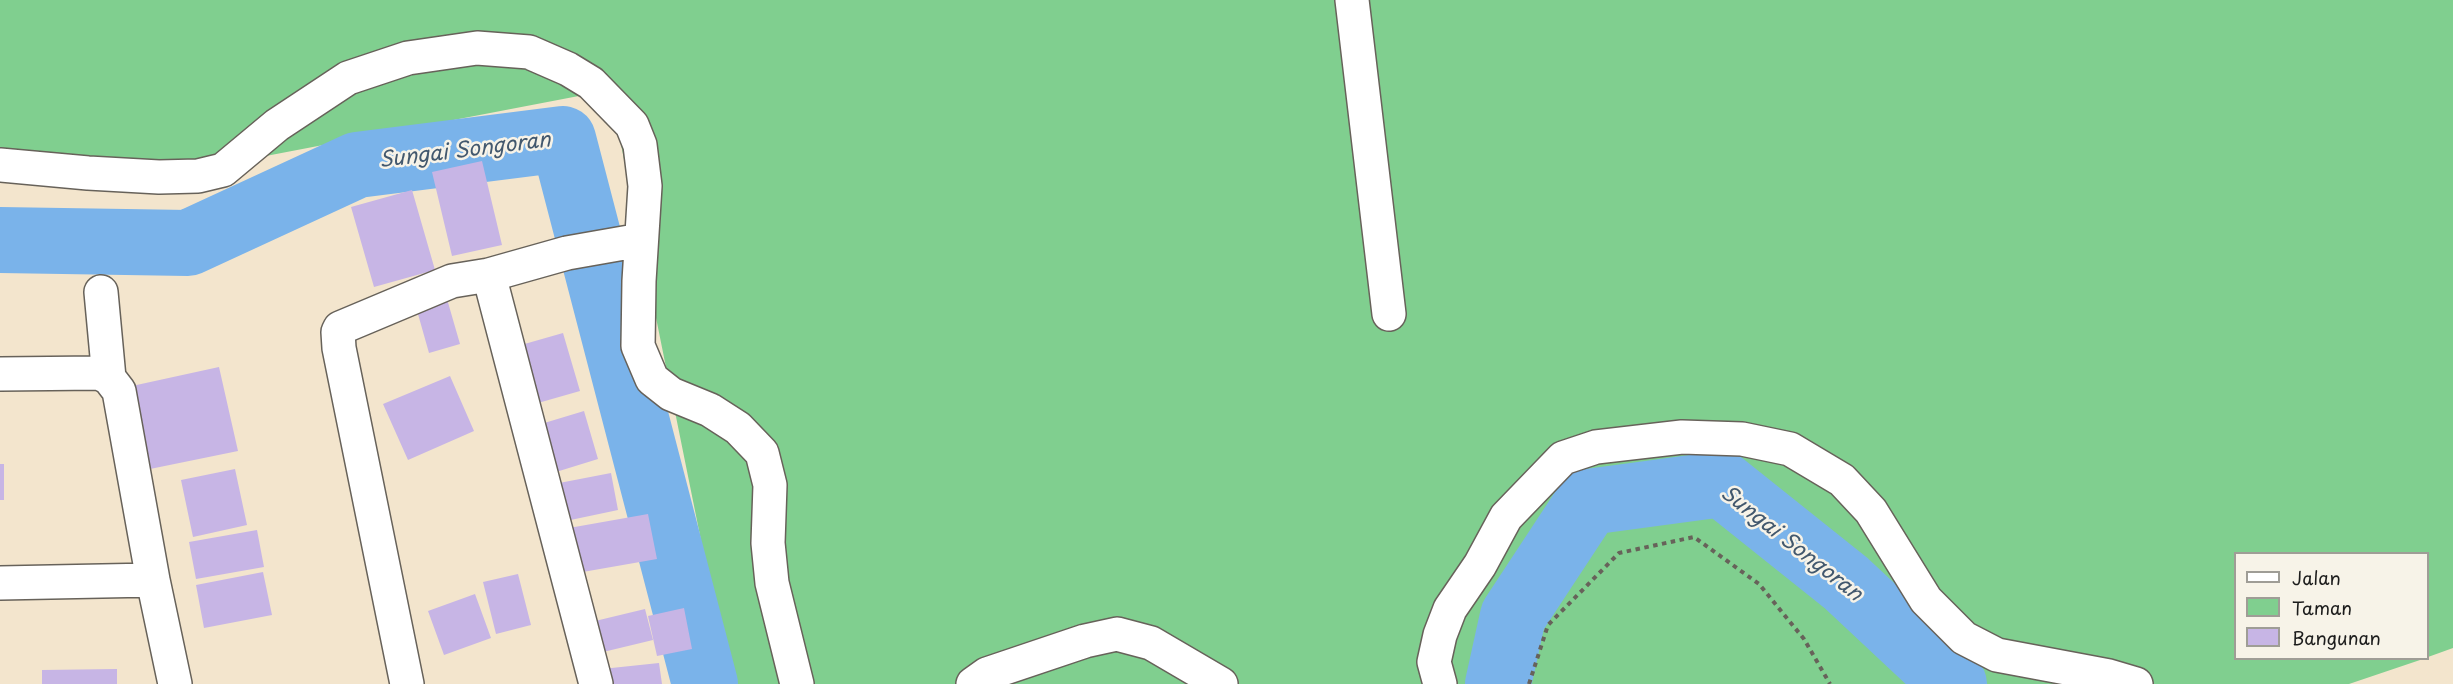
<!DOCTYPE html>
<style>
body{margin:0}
#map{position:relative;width:2453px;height:684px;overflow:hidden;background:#f3e5cd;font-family:"Playpen Sans",sans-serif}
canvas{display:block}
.legend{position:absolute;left:2234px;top:552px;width:195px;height:108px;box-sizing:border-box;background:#f7f3e8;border:2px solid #9f9d96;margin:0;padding:8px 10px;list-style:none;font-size:18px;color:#1c1c1c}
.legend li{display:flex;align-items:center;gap:12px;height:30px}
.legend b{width:30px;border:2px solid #9f9d96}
</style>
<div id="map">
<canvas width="2453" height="684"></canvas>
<ul class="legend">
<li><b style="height:8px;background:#fff"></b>Jalan</li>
<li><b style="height:16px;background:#80cf8f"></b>Taman</li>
<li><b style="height:16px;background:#c7b5e5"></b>Bangunan</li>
</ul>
</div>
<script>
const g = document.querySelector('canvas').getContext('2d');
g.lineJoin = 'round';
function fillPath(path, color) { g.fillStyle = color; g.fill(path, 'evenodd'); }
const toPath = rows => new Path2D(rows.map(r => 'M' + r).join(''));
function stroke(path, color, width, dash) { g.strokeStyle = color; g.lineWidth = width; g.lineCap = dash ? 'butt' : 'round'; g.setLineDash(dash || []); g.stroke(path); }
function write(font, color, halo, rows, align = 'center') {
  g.font = font + ' "Playpen Sans",sans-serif'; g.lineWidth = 5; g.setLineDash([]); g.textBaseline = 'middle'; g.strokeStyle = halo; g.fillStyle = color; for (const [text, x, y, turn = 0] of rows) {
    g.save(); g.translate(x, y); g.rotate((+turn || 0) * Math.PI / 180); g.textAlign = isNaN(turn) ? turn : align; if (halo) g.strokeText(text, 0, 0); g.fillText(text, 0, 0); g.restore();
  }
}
fillPath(toPath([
 [0,0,2453,0,2453,648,2428,657,2428,554,2236,554,2236,658,2423,659,2349,684,730,684,610,90,172,174,0,163]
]), '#80cf8f');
stroke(toPath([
 [0,240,188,243,357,165,563,139,705,684],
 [1498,684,1513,616,1588,502,1722,484,1846,583,1954,684]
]), '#7ab3ea', 66);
fillPath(toPath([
 [482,161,502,245,452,256,432,172],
 [412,190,435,270,374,287,351,207],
 [447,299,460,344,429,353,416,307],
 [563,333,580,391,538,403,521,345],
 [219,367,238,451,150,469,132,386],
 [450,376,474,431,408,460,383,404],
 [584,411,598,459,556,472,541,424],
 [0,464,4,464,4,500,0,500],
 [235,469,247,525,193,537,181,480],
 [611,473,618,510,561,522,554,484],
 [648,514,657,559,577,573,569,528],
 [257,530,264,567,196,579,189,542],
 [263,572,272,615,204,628,196,585],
 [518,574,531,625,496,634,483,582],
 [475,594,491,638,444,655,428,611],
 [684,608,692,649,657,656,648,616],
 [645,609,653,640,599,653,591,622],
 [659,663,662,684,603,684,602,669],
 [117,669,117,684,42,684,42,670]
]), '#c7b5e5');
const minor = toPath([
 [1352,0,1389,314],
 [0,165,88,173,159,177,198,176,223,170,277,125,348,78,408,58,477,48,529,52,568,69,591,83,632,125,640,145,645,186,639,281,638,346,652,379,671,394,710,410,738,428,762,453,770,485,768,543,772,583,797,684],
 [489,275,567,253,641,240],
 [101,292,109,378],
 [0,374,99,373,109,378,119,391,153,580,175,684],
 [0,583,153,580],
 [407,684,339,348,338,332,340,328,452,281,489,275,596,684],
 [973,684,987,674,1085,641,1117,634,1151,643,1221,684],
 [1440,684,1434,662,1440,635,1450,609,1480,565,1506,517,1563,458,1596,447,1682,437,1742,439,1790,449,1842,480,1871,511,1926,600,1964,638,1997,655,2109,676,2136,684]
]);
stroke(minor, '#67625a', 36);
stroke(toPath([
 [1529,684,1548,625,1619,553,1694,537,1759,584,1804,639,1830,684]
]), '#67625a', 4, [4.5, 4.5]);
stroke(minor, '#fff', 33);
write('italic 21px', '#42586e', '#f7f3e8', [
 ["Sungai Songoran",465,151,-7],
 ["Sungai Songoran",1791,544,38]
]);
</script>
